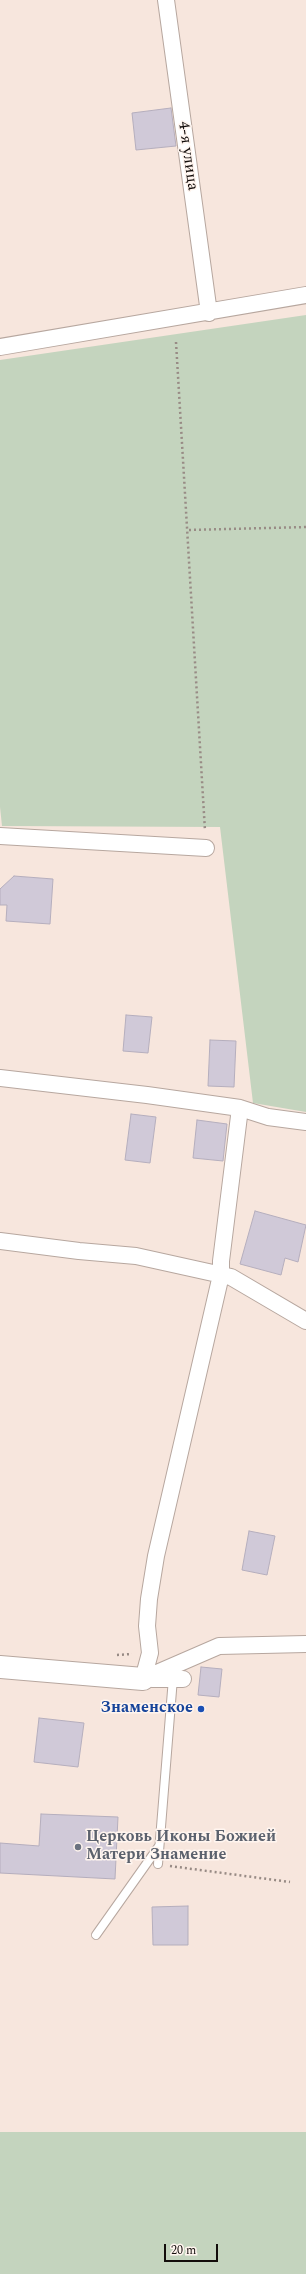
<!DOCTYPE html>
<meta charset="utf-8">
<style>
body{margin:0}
#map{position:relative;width:306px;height:2274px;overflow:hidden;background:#f7e6dd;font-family:Spectral,serif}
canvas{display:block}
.scale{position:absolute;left:164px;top:2244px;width:54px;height:18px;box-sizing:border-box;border:2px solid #130d0b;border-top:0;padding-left:5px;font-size:12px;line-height:14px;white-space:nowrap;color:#130d0b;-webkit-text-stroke:3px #fff5ef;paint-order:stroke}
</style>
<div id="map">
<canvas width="306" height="2274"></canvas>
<div class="scale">20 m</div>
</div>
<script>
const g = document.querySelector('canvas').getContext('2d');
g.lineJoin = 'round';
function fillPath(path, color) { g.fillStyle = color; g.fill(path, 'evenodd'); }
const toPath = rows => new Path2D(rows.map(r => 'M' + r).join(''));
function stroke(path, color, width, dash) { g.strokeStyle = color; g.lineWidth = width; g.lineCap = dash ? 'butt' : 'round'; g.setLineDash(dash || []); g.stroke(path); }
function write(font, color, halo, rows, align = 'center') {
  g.font = font + ' Spectral,serif'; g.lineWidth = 3; g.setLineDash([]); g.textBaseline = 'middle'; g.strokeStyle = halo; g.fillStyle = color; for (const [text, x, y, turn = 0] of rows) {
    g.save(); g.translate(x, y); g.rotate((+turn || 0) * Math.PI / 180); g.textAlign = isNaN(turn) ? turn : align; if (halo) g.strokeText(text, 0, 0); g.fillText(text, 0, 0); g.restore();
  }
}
fillPath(toPath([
 [306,315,306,1112,253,1103,220,827,2,826,0,807,0,360],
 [0,2132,306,2132,306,2274,0,2274]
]), '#c4d4be');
const building = toPath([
 [171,108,176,146,136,150,132,113,171,108],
 [14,876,53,879,50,924,6,921,7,905,0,905,0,889,14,876],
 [126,1015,152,1017,148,1053,123,1051,126,1015],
 [210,1040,236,1041,234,1087,208,1086,210,1040],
 [131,1114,156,1117,150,1163,125,1160,131,1114],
 [197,1120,227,1124,223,1161,193,1158,197,1120],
 [255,1211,306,1225,298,1262,285,1258,281,1275,240,1264,255,1211],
 [249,1531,275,1536,267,1575,242,1570,249,1531],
 [201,1667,222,1669,219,1697,198,1695,201,1667],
 [39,1718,84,1723,78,1767,34,1762,39,1718],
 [41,1814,118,1817,115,1879,0,1873,0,1843,39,1846,41,1814],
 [188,1906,188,1945,153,1945,152,1907,188,1906]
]);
fillPath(building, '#d0c9d8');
stroke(building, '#b5aebd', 1);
const lane = toPath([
 [158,1864,173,1678],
 [96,1935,159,1846]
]);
const street = toPath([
 [166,0,209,313],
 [0,347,306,295],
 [0,836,206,848],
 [0,1078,147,1095,240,1108,268,1117,306,1122],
 [0,1241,79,1251,136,1256,231,1277,306,1321],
 [143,1679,150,1653,147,1626,149,1599,156,1556,221,1275,221,1261,240,1108],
 [143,1679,219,1646,306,1644],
 [152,1679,183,1679]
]);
const secondary = toPath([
 [0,1667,143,1679]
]);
stroke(lane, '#b7a79f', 10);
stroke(street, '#b7a79f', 18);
stroke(secondary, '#b7a79f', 24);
stroke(toPath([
 [176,342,205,831],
 [189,530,306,527],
 [117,1655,132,1654],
 [170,1866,290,1882]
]), '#988b85', 2.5, [2, 3]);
stroke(lane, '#fff', 8);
stroke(street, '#fff', 16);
stroke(secondary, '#fff', 22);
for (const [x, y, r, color] of [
 [201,1709,4,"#1a4fb4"],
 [78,1847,4,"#6b7280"]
]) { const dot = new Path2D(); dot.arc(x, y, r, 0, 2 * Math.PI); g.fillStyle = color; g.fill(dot); stroke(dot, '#fff5ef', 1.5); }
write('16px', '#130d0b', '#fff5ef', [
 ["4-я улица",187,156,82]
]);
write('bold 16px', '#164399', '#fff5ef', [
 ["Знаменское",193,1709]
], 'right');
write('bold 16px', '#5b616d', '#fff5ef', [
 ["Церковь Иконы Божией",86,1838],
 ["Матери Знамение",86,1856]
], 'left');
</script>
